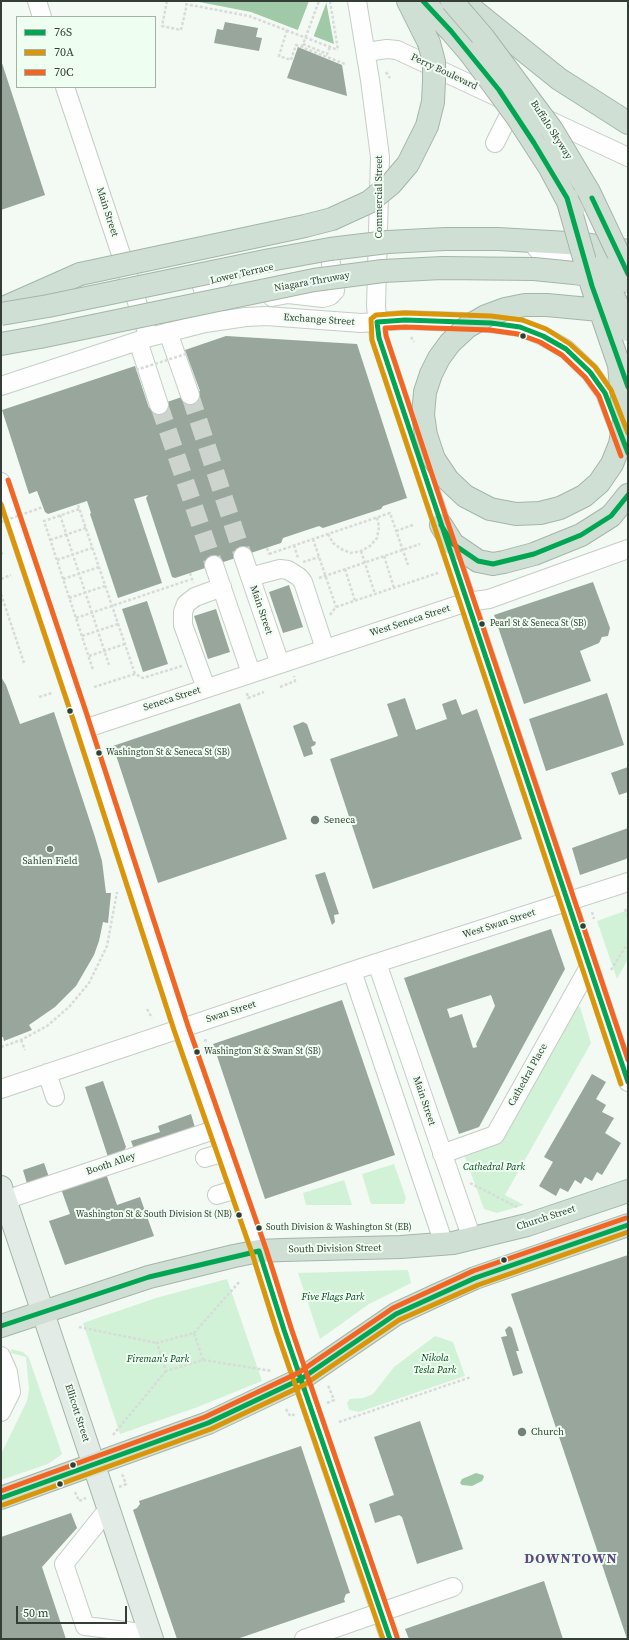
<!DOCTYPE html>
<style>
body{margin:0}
#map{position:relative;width:629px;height:1640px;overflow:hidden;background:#f2faf3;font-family:"Source Serif 4",serif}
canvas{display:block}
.frame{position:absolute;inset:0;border:2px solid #353d37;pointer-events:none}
.legend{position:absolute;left:16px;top:16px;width:140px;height:72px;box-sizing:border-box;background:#eefef0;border:1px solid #a4b1a6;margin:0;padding:5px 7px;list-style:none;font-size:12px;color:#353d37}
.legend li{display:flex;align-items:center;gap:8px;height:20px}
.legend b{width:20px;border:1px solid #a4b1a6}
.scale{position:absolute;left:16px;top:1606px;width:111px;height:18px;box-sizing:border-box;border:2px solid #353d37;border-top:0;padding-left:5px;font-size:12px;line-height:14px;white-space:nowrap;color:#353d37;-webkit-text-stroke:3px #eefef0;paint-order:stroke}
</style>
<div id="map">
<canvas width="629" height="1640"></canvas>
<div class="frame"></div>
<ul class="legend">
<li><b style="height:5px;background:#00a651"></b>76S</li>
<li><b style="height:5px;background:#da9608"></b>70A</li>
<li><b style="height:5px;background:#f26522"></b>70C</li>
</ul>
<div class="scale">50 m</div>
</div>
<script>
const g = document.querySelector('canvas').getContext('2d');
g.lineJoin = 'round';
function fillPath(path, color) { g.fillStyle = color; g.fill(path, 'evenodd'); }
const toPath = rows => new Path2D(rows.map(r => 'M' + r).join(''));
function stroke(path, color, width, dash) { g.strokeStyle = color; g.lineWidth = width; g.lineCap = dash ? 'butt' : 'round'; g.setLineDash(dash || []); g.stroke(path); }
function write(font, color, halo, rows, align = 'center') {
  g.font = font + ' "Source Serif 4",serif'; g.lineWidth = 4; g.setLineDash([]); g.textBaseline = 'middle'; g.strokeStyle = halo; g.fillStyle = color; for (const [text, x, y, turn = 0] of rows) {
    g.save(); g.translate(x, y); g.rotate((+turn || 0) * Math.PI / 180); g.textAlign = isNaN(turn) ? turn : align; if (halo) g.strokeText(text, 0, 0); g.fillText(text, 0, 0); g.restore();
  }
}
fillPath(toPath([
 [628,910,628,959,617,979,597,921],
 [575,1006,580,1007,591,1043,505,1195,524,1205,497,1213,484,1209,464,1154,500,1141],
 [394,1164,406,1198,404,1204,371,1204,362,1174],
 [344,1180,352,1205,306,1205,303,1193],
 [408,1270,411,1283,369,1304,320,1339,298,1273],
 [227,1279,262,1381,195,1408,120,1434,83,1323,156,1298],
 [435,1336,453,1342,465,1376,359,1412,349,1410,347,1403,350,1399,363,1398,373,1394,394,1367],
 [11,1349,23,1352,29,1358,62,1454,48,1464,1,1480,1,1454,27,1401,29,1389,26,1357,11,1353]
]), '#d1f2d7');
fillPath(toPath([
 [194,1,326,1,334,44,251,12],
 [476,1473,483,1475,484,1477,482,1481,472,1486,462,1485,460,1483,462,1479]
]), '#a0c9a8');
fillPath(toPath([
 [309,1,327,1,313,38,297,32]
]), '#f2faf3');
fillPath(toPath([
 [225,22,258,28,256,37,262,38,259,51,214,43,217,29,223,30],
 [298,47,342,65,347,96,287,78],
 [1,60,45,195,1,210],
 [226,336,357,344,407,498,383,506,381,509,323,528,319,526,283,538,281,543,175,578,172,577,146,498,148,495,134,499,162,583,118,598,90,514,91,513,87,501,48,514,45,512,37,491,29,494,2,410,135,366,149,408,200,391,185,350],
 [593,582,610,628,608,636,602,637,599,643,580,651,591,681,524,704,494,615],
 [289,585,303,627,283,633,269,592],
 [147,601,168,664,143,672,122,609],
 [216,609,230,652,208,659,194,616],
 [1,677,6,685,20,724,54,712,95,837,102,861,106,893,111,893,108,923,103,922,99,941,94,955,76,986,55,1007,29,1025,32,1030,4,1041,3,1037,1,1037],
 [607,693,624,745,546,771,529,719],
 [405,698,416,730,447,719,442,704,456,699,462,715,477,709,522,839,373,889,330,759,398,736,387,704],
 [240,703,287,839,158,883,113,746],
 [303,722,307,724,313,741,316,742,315,745,311,747,313,754,304,757,293,726],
 [628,767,628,792,619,795,611,773],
 [628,828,628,857,626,859,580,875,572,848],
 [325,872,339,914,334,915,335,922,332,925,315,875],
 [551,929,565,969,479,1127,459,1134,404,978],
 [491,995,495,1006,476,1044,477,1047,473,1048,462,1014,450,1018,447,1009],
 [342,1000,395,1155,265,1199,213,1044],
 [592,1074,606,1082,596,1099,606,1105,602,1112,614,1118,605,1133,621,1143,602,1175,597,1172,592,1181,585,1177,581,1184,575,1180,568,1192,560,1188,556,1196,539,1186,553,1162,544,1157],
 [103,1081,126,1147,121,1156,109,1160,85,1087],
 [191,1114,196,1131,135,1152,131,1141,160,1132,158,1126],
 [44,1163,50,1180,28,1187,23,1170],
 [105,1171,117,1205,140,1197,154,1236,65,1265,49,1221,70,1214,60,1186],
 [628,1255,628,1639,627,1639,511,1294],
 [509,1326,512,1328,519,1351,516,1351,523,1373,513,1376,501,1337,507,1336,505,1330],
 [420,1421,463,1549,417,1564,402,1517,399,1515,375,1523,369,1504,394,1495,374,1437],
 [301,1446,350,1593,346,1594,344,1599,345,1602,237,1639,177,1639,133,1510,137,1508,140,1504,139,1501],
 [71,1513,77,1528,42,1567,66,1639,1,1639,1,1537],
 [544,1581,563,1639,409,1639,405,1629]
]), '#98a69b');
stroke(toPath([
 [190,395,243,556],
 [159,405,214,565]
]), '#ccd4cd', 18, [18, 9]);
const minor = toPath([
 [37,1,42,17],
 [357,1,370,80,380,157,376,306,379,338,628,1082],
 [366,52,387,49,397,50,506,101],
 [65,87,146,329],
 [542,117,628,157],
 [495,143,514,105],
 [537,249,577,257,595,264],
 [272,297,288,294,323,298,330,296,335,291,330,257],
 [214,308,209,309,201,283,223,278],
 [168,332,190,395],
 [138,341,159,405],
 [1,386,150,337,205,323,246,317,266,316,361,323,405,320,491,323,520,327,543,336,566,349,590,372,605,393,621,435],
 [1,482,79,714,181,1028,259,1251,284,1330,390,1639],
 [243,556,280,664],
 [214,565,251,673],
 [250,577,280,569,288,570,299,577,303,582,325,649],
 [206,688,183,625,183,612,186,604,195,597,222,587],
 [84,729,467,602,489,599,628,549],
 [377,963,472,1239],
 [352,971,444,1244],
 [47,1073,55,1097],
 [1,1089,361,968,628,882],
 [442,1154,495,1135,589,967],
 [205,1158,225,1152],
 [217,1195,237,1189],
 [5,1200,217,1129],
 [1,1356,8,1372,11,1392,1,1412],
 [109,1508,64,1564,85,1626,150,1634],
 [304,1639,453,1587]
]);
const major = toPath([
 [1,1187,152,1639]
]);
const highway = toPath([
 [408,1,429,43],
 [423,1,451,31,470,53],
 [462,1,559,79,628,123],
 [498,239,585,244,628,251],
 [1,309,80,274],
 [1,344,40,337],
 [441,525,453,544,478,561,493,564,504,562,534,554,581,535,611,516,628,495],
 [1,1326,149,1277,234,1256,259,1251,283,1250,401,1247,453,1243,527,1225,628,1191],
 [1,1498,208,1423,301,1379,396,1314,437,1295,475,1278,628,1225]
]);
stroke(minor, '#c5cdc6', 20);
stroke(major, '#a3b6a8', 24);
stroke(highway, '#a3b6a8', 24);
stroke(toPath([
 [167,1,162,26,181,30,187,4],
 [330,1,338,50],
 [185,4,249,16,338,50],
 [287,30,279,56,291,60,296,45,345,64],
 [303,44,327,54,330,47],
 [386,72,390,78],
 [411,337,414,342],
 [78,505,135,674],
 [79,509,44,521,93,670],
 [60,515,109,665],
 [396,531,413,525],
 [328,534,333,543,341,549,351,553,361,551,370,546,377,538,379,527,377,517],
 [313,539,336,607],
 [50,540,86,528],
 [294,545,298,558],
 [267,548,269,554],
 [361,551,375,594],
 [1,554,3,553],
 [269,554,390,513,408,565],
 [384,556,394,588],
 [57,560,92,548],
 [303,562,319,557],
 [345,569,355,601],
 [190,573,193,583],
 [319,578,420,544],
 [1,579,11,575],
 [63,579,99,567],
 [1,594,24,663],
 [69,598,105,586],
 [330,615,336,607,438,573],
 [76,618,189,580],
 [82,636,118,624],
 [89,656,125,644],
 [94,687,135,674,143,678,182,666],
 [280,687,295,681,294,676],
 [247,693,248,698,264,692],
 [39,697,52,693],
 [625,909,628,917],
 [592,912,594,919],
 [611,970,628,943],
 [147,1009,152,1018],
 [21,1040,25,1050],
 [204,1040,208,1041],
 [1,1047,21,1040,47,1026,69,1007,89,983,107,946,117,892],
 [470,1183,519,1208],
 [79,1327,157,1343],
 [194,1333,240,1281],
 [203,1360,194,1333,157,1343,166,1371,203,1360,272,1371],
 [327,1403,334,1400,328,1385],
 [286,1409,290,1416,296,1414],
 [339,1422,471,1377],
 [113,1435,166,1371],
 [119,1487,126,1484,122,1474],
 [75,1492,79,1501,86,1498]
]), '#d8dbd9', 2.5, [3, 2]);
stroke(minor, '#fdfefd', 18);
stroke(major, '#e2ebe5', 22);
stroke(highway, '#d0dfd4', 22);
const highwayBridge = toPath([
 [452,1,483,37,552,130,589,192,628,274],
 [470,53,517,117,550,168,573,211],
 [567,198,592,286,619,365,624,420,620,444,612,464,599,483,584,496,560,508,540,513,516,514,490,509,465,496,448,480,434,459,426,435,423,415,425,392,431,374,439,358,450,343,467,327,486,316,505,309,525,305,547,305,589,309,628,312],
 [601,267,628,330],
 [80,274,305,226,332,219,369,202,391,184,408,164,427,126,433,102,434,81,434,62,429,43],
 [1,314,48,306,270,260,330,249,388,242,445,239,498,239],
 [40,337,314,280,383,271,442,268,534,269,574,273,628,281]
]);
stroke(highwayBridge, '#a3b6a8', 24, []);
stroke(toPath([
 [302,47,319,1],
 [136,370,186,354],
 [1,522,43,507]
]), '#d8dbd9', 2.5, [3, 2]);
stroke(highwayBridge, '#d0dfd4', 22);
stroke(toPath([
 [423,1,451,31,499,90,534,143,567,198,592,286,628,387],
 [592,198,628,274],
 [628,453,605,393,590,372,566,349,543,336,520,327,491,323,405,320,377,322,379,338,628,1082],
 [441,525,453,544,478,561,493,564,534,554,581,535,611,516,628,495],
 [1,1326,149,1277,259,1251,284,1330,390,1639],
 [1,1498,208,1423,301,1379,396,1314,475,1278,628,1225]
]), '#00a651', 5);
stroke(toPath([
 [1,504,72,716,174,1030,252,1253,277,1332,383,1639],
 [621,1084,372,340,371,319,376,315,405,313,491,316,522,320,546,329,570,344,595,367,611,390,628,433],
 [3,1505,211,1429,304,1385,399,1320,478,1285,628,1232]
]), '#da9608', 5);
stroke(toPath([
 [621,456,599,396,585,377,562,355,540,342,518,334,490,330,405,327,385,328,386,336,448,523,628,1060],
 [8,480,86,712,188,1026,266,1249,291,1328,397,1637],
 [1,1491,205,1417,298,1373,393,1308,473,1271,626,1218]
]), '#f26522', 5);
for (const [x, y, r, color] of [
 [523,336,3.5,"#353d37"],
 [482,624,3.5,"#353d37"],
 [70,711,3.5,"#353d37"],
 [99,753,3.5,"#353d37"],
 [315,820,5,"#777f79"],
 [50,849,4,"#777f79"],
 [583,926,3.5,"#353d37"],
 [197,1052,3.5,"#353d37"],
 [239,1215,3.5,"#353d37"],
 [259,1228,3.5,"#353d37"],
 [504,1260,3.5,"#353d37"],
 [522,1432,5,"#777f79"],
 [73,1465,3.5,"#353d37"],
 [60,1484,3.5,"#353d37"]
]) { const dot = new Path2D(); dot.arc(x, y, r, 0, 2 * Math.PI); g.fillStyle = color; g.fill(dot); stroke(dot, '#eefef0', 1.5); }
write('9px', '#353d37', '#eefef0', [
 ["Pearl St & Seneca St (SB)",490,624],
 ["Washington St & Seneca St (SB)",106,753],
 ["Washington St & Swan St (SB)",204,1052],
 ["Washington St & South Division St (NB)",232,1215,"right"],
 ["South Division & Washington St (EB)",266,1228]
], 'left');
write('10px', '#353d37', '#eefef0', [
 ["Perry Boulevard",444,72,25],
 ["Buffalo Skyway",551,130,57],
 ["Commercial Street",379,197,-90],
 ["Main Street",107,212,72],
 ["Lower Terrace",242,274,-13],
 ["Niagara Thruway",312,282,-10],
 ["Exchange Street",319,320,4],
 ["Main Street",261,610,71],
 ["West Seneca Street",410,621,-18],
 ["Seneca Street",172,699,-18],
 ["West Swan Street",499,924,-18],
 ["Swan Street",231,1012,-18],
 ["Cathedral Place",528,1075,-61],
 ["Main Street",424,1101,71],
 ["Booth Alley",111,1164,-19],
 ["Church Street",546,1218,-18],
 ["South Division Street",335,1249,-1],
 ["Ellicott Street",77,1413,72]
]);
write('10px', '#353d37', '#eefef0', [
 ["Seneca",324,820],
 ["Sahlen Field",50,861,"center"],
 ["Church",531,1432]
], 'left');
write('italic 10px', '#04461d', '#eefef0', [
 ["Cathedral Park",494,1167],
 ["Five Flags Park",333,1297],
 ["Nikola",435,1358],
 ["Tesla Park",435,1370],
 ["Fireman's Park",158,1359]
]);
g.letterSpacing = '1px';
write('bold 14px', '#5f4885', '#eefef0', [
 ["DOWNTOWN",571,1559]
]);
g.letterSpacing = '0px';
</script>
